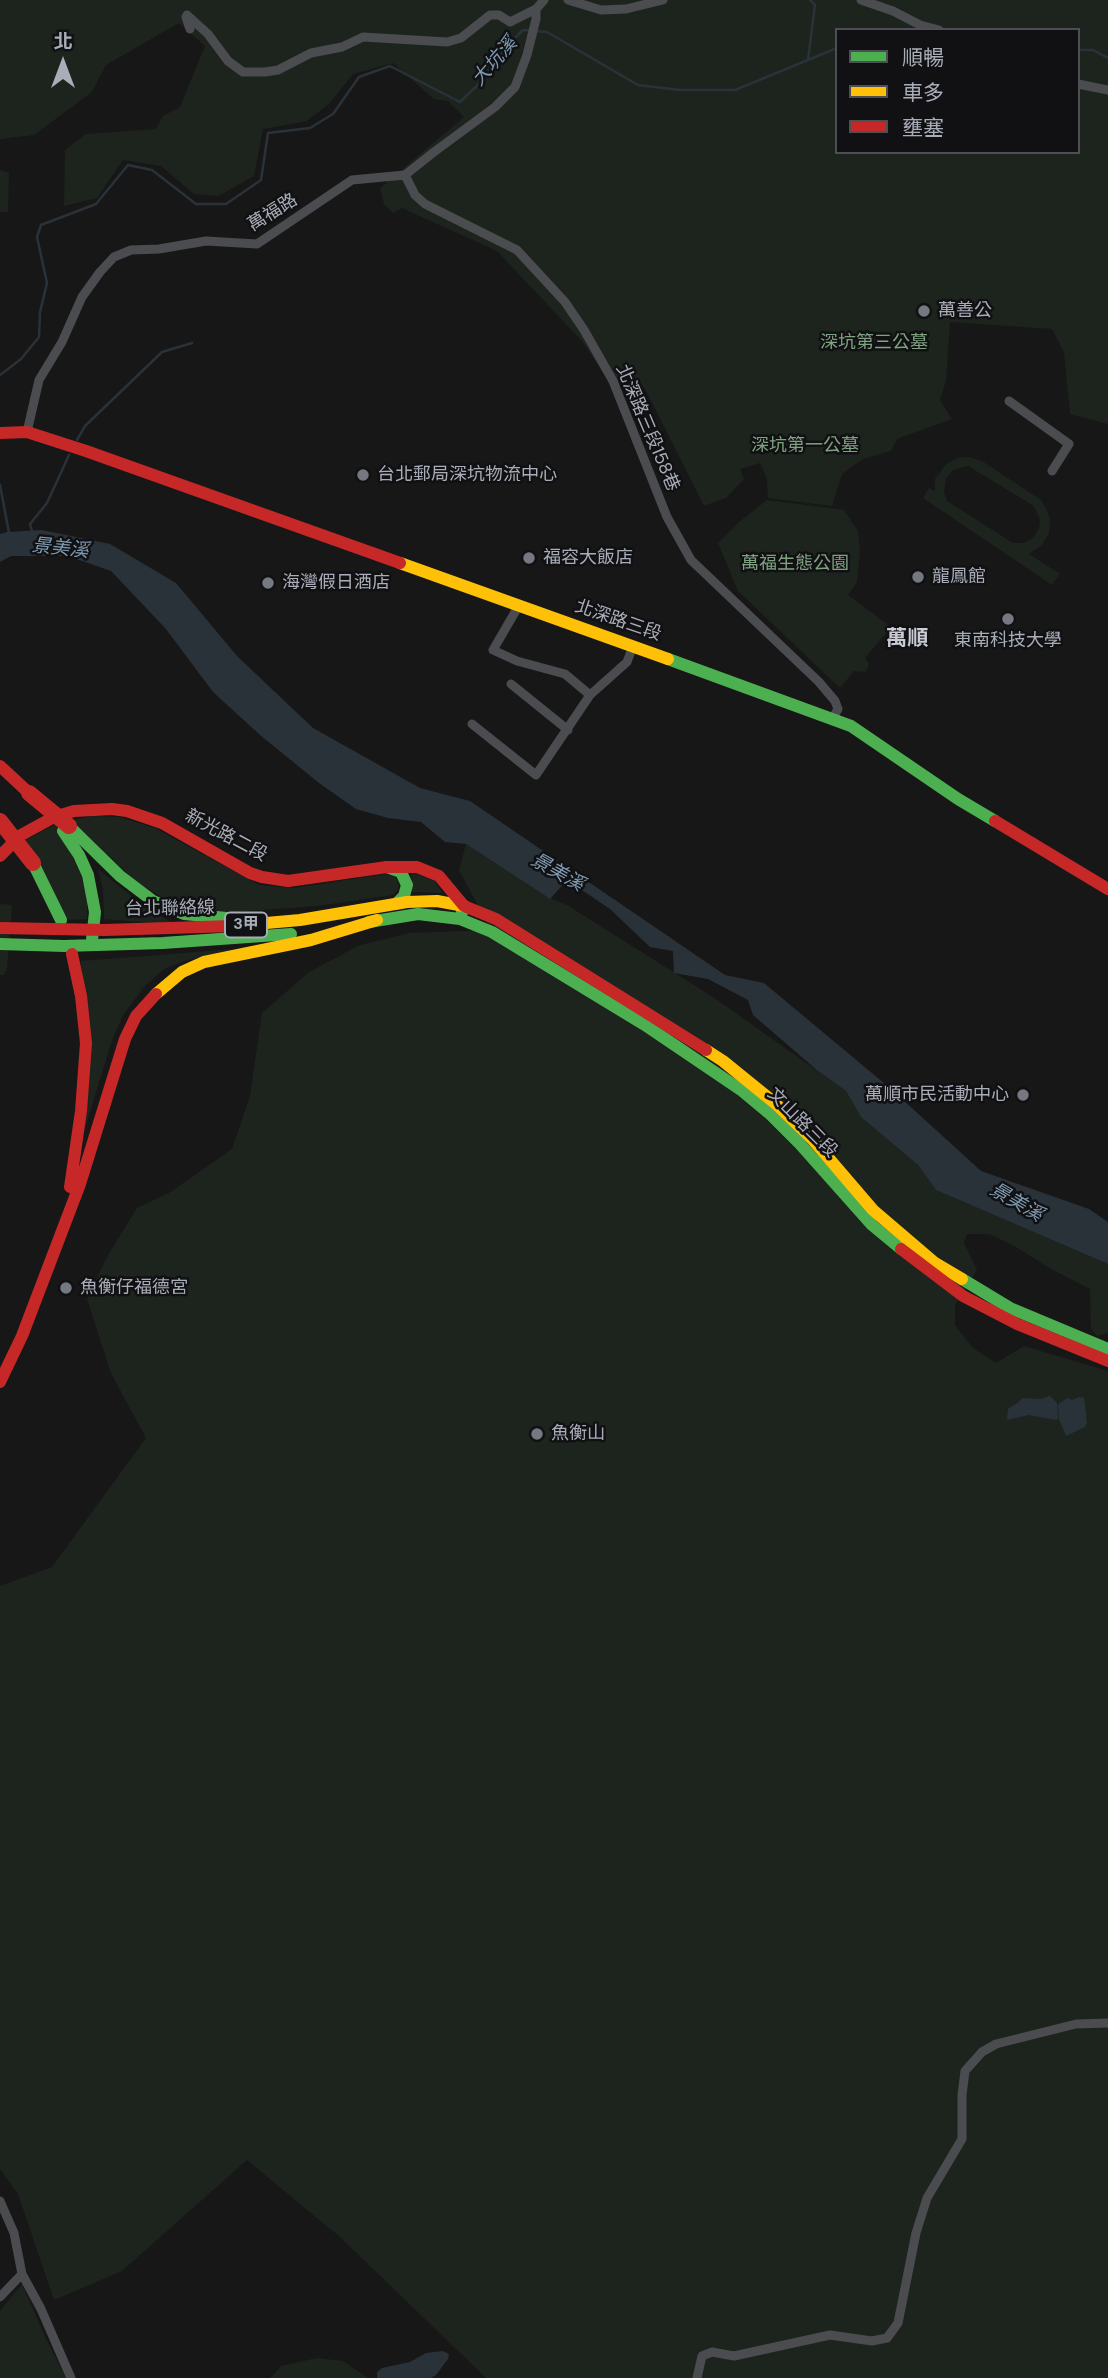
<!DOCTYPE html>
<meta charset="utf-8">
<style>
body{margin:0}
#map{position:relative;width:1108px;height:2378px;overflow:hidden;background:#171717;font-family:"DM Sans","Noto Sans TC",sans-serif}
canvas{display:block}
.legend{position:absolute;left:835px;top:28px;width:245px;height:126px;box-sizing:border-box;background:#111113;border:2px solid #4d4f55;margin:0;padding:9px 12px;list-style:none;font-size:21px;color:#a8adb8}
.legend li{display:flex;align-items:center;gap:14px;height:35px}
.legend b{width:35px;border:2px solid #4d4f55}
.north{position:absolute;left:28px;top:28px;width:70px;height:70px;-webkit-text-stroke:5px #111113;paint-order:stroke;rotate:0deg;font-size:19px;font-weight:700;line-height:28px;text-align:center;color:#a8adb8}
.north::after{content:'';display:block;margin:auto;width:24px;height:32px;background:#a8adb8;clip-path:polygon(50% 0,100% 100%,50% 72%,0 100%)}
</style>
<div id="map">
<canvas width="1108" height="2378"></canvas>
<ul class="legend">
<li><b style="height:9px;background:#4caf50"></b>順暢</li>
<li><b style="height:9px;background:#ffc107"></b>車多</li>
<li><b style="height:9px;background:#c62828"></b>壅塞</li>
</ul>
<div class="north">北</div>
</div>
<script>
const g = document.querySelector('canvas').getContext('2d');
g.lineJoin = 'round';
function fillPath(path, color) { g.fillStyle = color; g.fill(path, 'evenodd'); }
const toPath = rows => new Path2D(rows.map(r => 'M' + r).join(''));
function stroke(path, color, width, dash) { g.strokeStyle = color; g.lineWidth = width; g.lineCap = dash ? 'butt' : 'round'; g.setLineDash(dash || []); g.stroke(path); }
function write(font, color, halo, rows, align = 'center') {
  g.font = font + ' "DM Sans","Noto Sans TC",sans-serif'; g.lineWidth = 5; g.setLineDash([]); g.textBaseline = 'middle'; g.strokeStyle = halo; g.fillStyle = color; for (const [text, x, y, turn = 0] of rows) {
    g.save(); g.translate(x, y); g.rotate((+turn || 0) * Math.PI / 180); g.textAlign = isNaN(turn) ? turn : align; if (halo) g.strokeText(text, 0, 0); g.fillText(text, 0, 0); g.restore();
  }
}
fillPath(toPath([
 [0,0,1108,0,1108,424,1070,414,1064,352,1052,329,950,322,946,381,940,400,952,419,897,439,891,451,863,459,842,474,832,506,768,498,767,479,760,463,740,469,744,479,726,498,704,506,644,387,609,382,582,341,497,251,402,208,393,213,384,204,380,188,464,117,448,101,434,99,393,63,353,74,330,103,307,121,263,129,254,176,218,196,194,194,161,166,123,160,97,198,64,206,65,150,86,134,156,129,163,116,180,107,205,46,179,23,106,65,92,92,34,135,0,139],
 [837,30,1078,30,1078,152,837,152],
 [0,170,9,173,8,212,0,212],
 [969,457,982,461,1041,500,1045,506,1050,519,1049,533,1042,545,1029,554,1060,574,1052,585,923,498,929,488,935,491,935,479,946,464,957,458],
 [968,466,1034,506,1040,520,1039,529,1033,538,1024,543,1013,543,947,501,944,492,946,478,953,470],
 [767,500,844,510,858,531,860,551,857,582,848,595,891,627,865,658,869,664,866,672,854,671,840,688,738,591,718,543,739,522],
 [93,816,119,817,155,828,259,885,294,888,387,874,395,876,399,883,398,890,393,895,317,906,234,912,196,909,165,899,135,881,74,822,71,852,87,891,87,919,68,920,22,842,58,823],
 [466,844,545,896,567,905,713,997,846,1091,861,1117,918,1165,936,1190,1108,1264,1108,1333,1097,1336,1091,1329,1090,1289,1051,1269,1013,1245,989,1234,967,1234,964,1243,977,1270,955,1305,955,1325,973,1348,996,1363,1024,1346,1108,1371,1108,2378,486,2378,340,2237,247,2160,122,2271,54,2300,18,2194,0,2169,0,1586,52,1567,146,1438,111,1373,87,1299,108,1255,137,1208,169,1193,232,1149,250,1096,262,1013,309,972,360,945,410,933,491,930,459,870],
 [98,869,145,907,176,925,104,919,103,891],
 [411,872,434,881,443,893,412,892],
 [0,904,12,905,7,968,4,975,0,975],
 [234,949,184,961,164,969,144,987,123,1015,111,1043,85,1129,81,961],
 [22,2284,46,2339,66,2378,0,2378,0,2311],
 [317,2358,343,2361,368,2378,270,2378,281,2366]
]), '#1d241e');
fillPath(toPath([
 [42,530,110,544,176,583,237,656,313,728,420,788,470,801,725,975,764,983,891,1089,981,1171,1089,1209,1108,1222,1108,1264,936,1190,918,1165,861,1117,846,1091,818,1071,753,1015,748,1000,708,979,674,973,673,951,650,947,610,909,567,880,550,899,466,844,445,842,421,822,388,818,356,809,319,783,260,735,213,692,166,629,111,571,68,556,11,556,0,562,0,534,7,532],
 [1050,1396,1057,1403,1058,1419,1056,1420,1029,1415,1007,1420,1008,1409,1019,1402,1022,1398,1040,1399],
 [1080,1397,1084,1398,1087,1423,1085,1427,1066,1436,1059,1419,1058,1404,1068,1398,1072,1400],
 [443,2351,449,2354,448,2359,436,2375,431,2378,377,2378,377,2372,382,2368,410,2362,426,2353]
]), '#2a3239');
stroke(toPath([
 [1078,50,1093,50,1108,58],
 [808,60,815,5,810,0],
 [0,375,21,359,39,337,40,312,47,283,37,237,41,225,96,204,128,165,152,170,196,204,226,204,261,180,268,133,310,128,333,114,359,77,390,66,460,102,481,82,509,44,523,30,547,32,638,85,680,90,735,90,837,48],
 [77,440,85,426,162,352,192,343],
 [0,485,9,533],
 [32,531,30,524,47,503,69,455]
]), '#2a3239', 2.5);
stroke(toPath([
 [568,0,601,10,626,9,663,0],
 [861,0,893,11,920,25,939,30],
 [190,29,186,17,187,15,208,34,228,61,243,72,265,72,278,70,311,53,342,47,363,37,447,42,461,38,490,15,499,15,510,22,536,9],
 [1078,84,1108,90],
 [405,175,415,195,425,204,517,250,565,302,584,330,613,381,667,517,691,560,819,682,835,701,838,709,833,718],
 [1009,401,1069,444,1052,471],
 [27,432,39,380,62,342,82,297,100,272,114,257,131,250,159,249,206,241,257,244,352,180,405,175,434,152,495,107,515,87,527,55,536,19,536,9,544,0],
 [518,607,493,650,517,661,565,674,590,695],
 [511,684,568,730],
 [472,724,536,775,590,695,627,662,633,646],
 [0,2201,14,2233,22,2274,41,2309,71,2378],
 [0,2297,22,2274],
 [697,2378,702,2356,712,2352,734,2356,830,2335,872,2341,887,2338,898,2323,916,2233,927,2198,962,2139,962,2095,965,2071,982,2052,996,2044,1076,2024,1108,2023]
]), '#4b4c50', 9);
stroke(toPath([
 [668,659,851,726,958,799,995,821],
 [69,826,120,876,153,901,184,914,227,918],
 [63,831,79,855,88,875,95,912,92,940],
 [33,863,61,920],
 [387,867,401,872,407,885,404,896,396,904],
 [463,909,460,919,492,932,645,1025,741,1090,771,1115,800,1144,872,1225,901,1249],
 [369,922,418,914,460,919],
 [0,944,64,946,163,943,291,934],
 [962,1279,1010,1308,1108,1349]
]), '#4caf50', 12);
stroke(toPath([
 [400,563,668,659],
 [233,926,300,920,407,902,437,901,464,906],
 [156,994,182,972,204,962,311,940,377,920],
 [706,1050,723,1061,776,1104,813,1140,873,1210,935,1263,962,1279]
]), '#ffc107', 12);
stroke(toPath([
 [0,433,27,432,86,451,400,563],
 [0,766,29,793],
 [995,821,1108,889],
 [0,856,21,835,54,817,74,811,112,809,127,811,162,823,250,873,262,877,288,881,387,867,417,867,439,876,464,906],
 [464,906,496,919,706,1050],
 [0,928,105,930,233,926],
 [70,1187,81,1111,86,1043,81,996,72,954],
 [901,1249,963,1296,1017,1324,1108,1361],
 [0,1382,22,1336,80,1184,125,1039,136,1016,156,994]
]), '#c62828', 12);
stroke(toPath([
 [29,793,69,826],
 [0,821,33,863]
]), '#c62828', 16);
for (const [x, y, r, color] of [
 [924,311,7,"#757880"],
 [363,475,7,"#757880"],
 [529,558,7,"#757880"],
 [918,577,7,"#757880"],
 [268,583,7,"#757880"],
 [1008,619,7,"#757880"],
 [1023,1095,7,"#757880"],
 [66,1288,7,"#757880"],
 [537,1434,7,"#757880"]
]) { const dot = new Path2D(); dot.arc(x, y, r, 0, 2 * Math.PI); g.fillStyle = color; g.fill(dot); stroke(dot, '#111113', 2.5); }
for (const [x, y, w] of [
 [246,925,42]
]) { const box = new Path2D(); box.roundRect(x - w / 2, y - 12.5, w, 25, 5); g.fillStyle = '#111113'; g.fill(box); stroke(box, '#a8adb8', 2); }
write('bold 16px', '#a8adb8', null, [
 ["3甲",246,925]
]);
write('18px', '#a8adb8', '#111113', [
 ["萬福路",273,213,-32],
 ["北深路三段158巷",647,428,67],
 ["北深路三段",618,621,19],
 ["新光路二段",226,836,28],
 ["台北聯絡線",170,909,-1],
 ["文山路三段",802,1123,45]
]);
write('18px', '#a8adb8', '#111113', [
 ["萬善公",938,311],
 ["台北郵局深坑物流中心",377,475],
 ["福容大飯店",543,558],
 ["龍鳳館",932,577],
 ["海灣假日酒店",282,583],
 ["東南科技大學",1008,641,"center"],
 ["萬順市民活動中心",1009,1095,"right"],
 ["魚衡仔福德宮",80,1288],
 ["魚衡山",551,1434]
], 'left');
write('18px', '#7fa381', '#111113', [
 ["深坑第三公墓",874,343],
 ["深坑第一公墓",805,446],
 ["萬福生態公園",795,564]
]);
write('italic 19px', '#7f9bb3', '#111113', [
 ["大坑溪",495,62,-49],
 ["景美溪",60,549,6],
 ["景美溪",557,873,29],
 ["景美溪",1016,1203,30]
]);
write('bold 21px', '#c9ccd4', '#111113', [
 ["萬順",907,639]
]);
</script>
